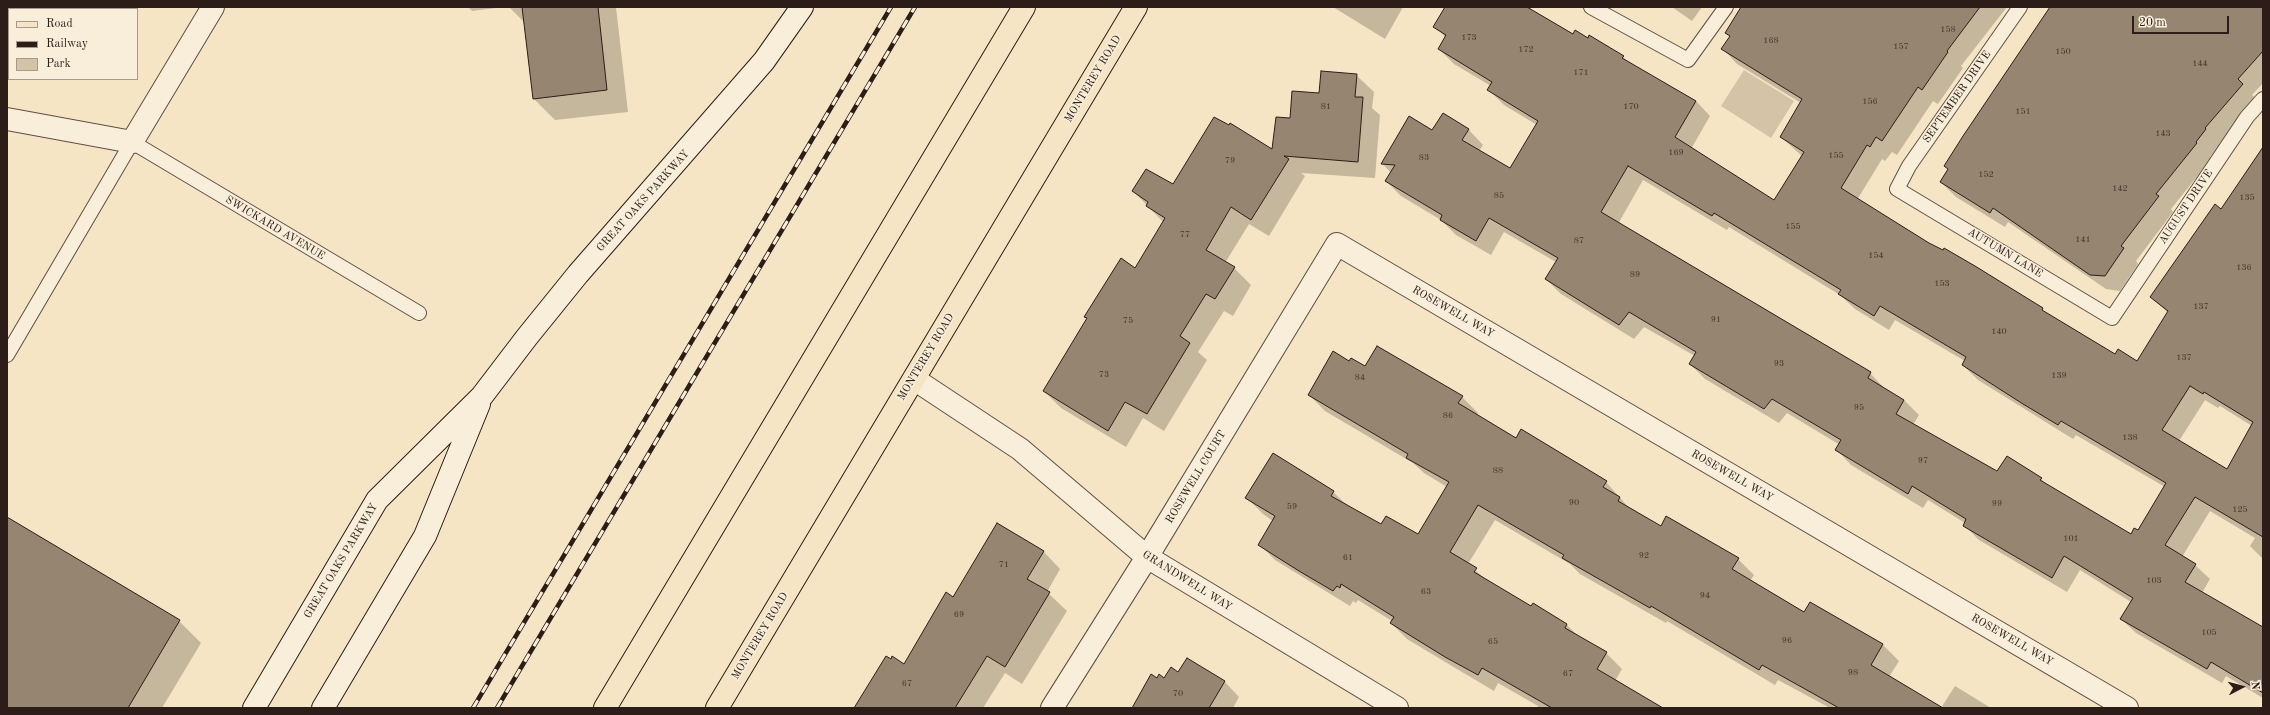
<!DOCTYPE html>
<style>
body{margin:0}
#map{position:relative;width:2270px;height:715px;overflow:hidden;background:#f6e5c4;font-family:"Old Standard TT",serif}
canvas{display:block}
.frame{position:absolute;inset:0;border:8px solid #2c1d18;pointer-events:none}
.legend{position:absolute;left:8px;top:8px;width:130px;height:72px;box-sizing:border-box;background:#f9eed9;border:1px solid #a79a8c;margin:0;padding:5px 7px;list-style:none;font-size:12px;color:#2c1d18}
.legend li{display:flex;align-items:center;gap:8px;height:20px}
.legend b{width:20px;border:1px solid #a79a8c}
.north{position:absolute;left:2222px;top:667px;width:40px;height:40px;-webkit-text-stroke:3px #f9eed9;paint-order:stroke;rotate:84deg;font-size:11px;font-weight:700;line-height:16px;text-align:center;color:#2c1d18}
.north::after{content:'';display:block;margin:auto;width:14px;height:18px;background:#2c1d18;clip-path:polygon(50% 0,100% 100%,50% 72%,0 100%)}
.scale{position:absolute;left:2132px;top:16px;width:97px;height:18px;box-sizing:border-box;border:2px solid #2c1d18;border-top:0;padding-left:5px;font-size:12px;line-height:14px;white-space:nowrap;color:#2c1d18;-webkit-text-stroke:3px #f9eed9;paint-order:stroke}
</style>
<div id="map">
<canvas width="2270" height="715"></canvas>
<div class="frame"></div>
<ul class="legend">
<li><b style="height:5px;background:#f6e5c4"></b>Road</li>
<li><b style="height:5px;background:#2c1d18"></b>Railway</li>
<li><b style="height:11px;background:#d4c3a7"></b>Park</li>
</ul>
<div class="north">N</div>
<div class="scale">20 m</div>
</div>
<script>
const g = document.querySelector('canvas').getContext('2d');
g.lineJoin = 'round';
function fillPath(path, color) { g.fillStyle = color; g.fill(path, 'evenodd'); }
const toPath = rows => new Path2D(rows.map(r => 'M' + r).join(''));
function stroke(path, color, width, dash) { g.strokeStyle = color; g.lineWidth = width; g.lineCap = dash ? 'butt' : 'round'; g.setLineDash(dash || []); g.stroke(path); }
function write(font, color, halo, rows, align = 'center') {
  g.font = font + ' "Old Standard TT",serif'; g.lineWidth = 3; g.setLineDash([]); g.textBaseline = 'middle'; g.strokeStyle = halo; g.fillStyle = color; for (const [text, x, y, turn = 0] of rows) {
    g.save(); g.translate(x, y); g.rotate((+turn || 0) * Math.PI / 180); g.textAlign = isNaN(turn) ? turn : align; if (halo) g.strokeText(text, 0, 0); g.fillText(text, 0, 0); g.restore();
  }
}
fillPath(toPath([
 [1744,70,1794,101,1771,138,1721,106]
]), '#d4c3a7');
fillPath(toPath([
 [468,7,504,7,472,11],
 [509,7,616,7,628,112,555,120,534,99,525,23],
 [1333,7,1403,7,1385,39],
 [1446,7,1525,7,1573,35,1623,57,1630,64,1696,101,1710,116,1691,149,1774,201,1802,156,1781,137,1801,103,1737,64,1723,49,1745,7,2007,7,1961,66,1963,68,1938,104,1933,101,1897,155,1892,152,1885,161,1882,159,1857,200,1928,244,2042,309,2049,316,2115,355,2138,362,2168,313,2151,297,2215,205,2221,210,2263,157,2263,559,2250,546,2255,538,2210,511,2182,557,2195,565,2210,579,2202,593,2263,628,2263,698,2226,676,2222,683,2136,633,2121,619,2131,602,2080,570,2067,592,1979,540,1964,525,1965,523,1928,500,1923,508,1851,465,1837,450,1840,445,1787,413,1779,423,1705,379,1690,364,1695,356,1644,327,1634,339,1561,294,1546,279,1556,262,1504,232,1491,255,1456,235,1441,220,1401,196,1386,181,1391,173,1382,163,1433,132,1443,115,1469,130,1483,145,1479,151,1511,170,1537,125,1504,105,1489,90,1491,86,1454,64,1439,49,1446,38,1434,26],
 [1643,180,1727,230,1729,227,1840,295,1855,309,1889,330,1895,320,1965,361,1963,365,1978,380,2073,439,2076,435,2165,487,2138,531,2131,535,2049,487,2041,479,1998,473,1913,425,1919,415,1904,400,1885,389,1870,373,1618,224],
 [2205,400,2218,408,2220,406,2252,426,2227,470,2179,441],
 [1672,7,1702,7,1692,21],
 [2054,7,2263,7,2263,83,2252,95,2257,99,2219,144,2220,145,2210,157,2212,158,2171,209,2173,212,2136,261,2138,264,2120,291,2106,289,2008,222,2005,227,1956,197,1941,182],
 [1356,75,1374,92,1372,108,1380,115,1375,178,1301,173,1305,176,1269,236,1249,224,1225,263,1234,268,1251,285,1233,316,1224,311,1198,352,1207,360,1164,431,1143,418,1126,447,1061,408,1044,391,1135,269,1164,223,1133,191,1173,186,1273,150,1291,119,1320,94],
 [1350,362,1462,397,1478,413,1477,415,1516,439,1606,482,1630,509,1661,527,1738,559,1754,575,1750,581,1805,613,1810,604,1883,645,1899,661,1889,677,1941,708,1830,708,1778,680,1775,685,1667,621,1666,623,1580,574,1570,564,1495,520,1468,564,1490,583,1531,608,1533,604,1567,625,1579,637,1606,653,1622,669,1615,681,1662,708,1537,708,1538,706,1498,683,1494,691,1462,672,1407,639,1391,623,1392,621,1358,600,1356,603,1353,601,1350,606,1275,560,1259,544,1273,521,1263,514,1247,498,1333,492,1348,506,1382,526,1418,535,1447,487,1424,473,1413,463,1325,411,1309,395],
 [7,518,179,621,201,643,162,708,7,708],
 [1043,551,1060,569,1047,592,1067,611,1022,684,1005,673,983,708,855,708,904,665,954,598],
 [1179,673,1224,681,1239,697,1233,708,1133,708,1157,679,1164,679],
 [1955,686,1991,708,1941,708]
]), '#0003');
const building = toPath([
 [522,7,598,7,607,90,533,99,522,7],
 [1445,7,1527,7,1573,34,1575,30,1588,38,1589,35,1624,56,1622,58,1696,101,1675,137,1774,200,1804,152,1780,137,1802,99,1721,49,1730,36,1725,33,1741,7,1980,7,1947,51,1948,52,1922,90,1918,87,1882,141,1876,137,1870,147,1867,145,1841,188,1929,243,1943,250,1944,248,1975,266,2043,308,2042,310,2115,354,2118,349,2137,361,2168,311,2150,297,2215,204,2221,209,2263,147,2263,537,2195,497,2165,545,2196,564,2185,582,2263,627,2263,693,2211,662,2207,669,2120,619,2133,598,2064,556,2052,578,1963,526,1966,519,1912,486,1908,494,1835,450,1841,440,1772,399,1764,409,1689,364,1696,352,1629,312,1619,325,1577,299,1545,279,1558,258,1489,218,1476,241,1440,220,1442,215,1385,181,1395,165,1381,164,1409,116,1432,130,1443,113,1469,129,1462,140,1510,168,1538,121,1487,90,1492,82,1438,49,1446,35,1433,27,1445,7],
 [1628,166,1712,216,1714,213,1841,290,1838,294,1874,316,1880,306,1966,357,1962,365,2023,404,2058,425,2061,421,2166,483,2138,530,2134,528,2131,534,2040,480,2042,478,2007,456,1997,471,1896,414,1904,400,1868,378,1871,372,1601,212,1628,166],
 [2190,386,2203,394,2204,392,2253,422,2227,469,2162,430,2190,386],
 [2050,7,2263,7,2263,51,2238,79,2243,84,2205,128,2206,129,2196,142,2197,143,2156,194,2159,196,2121,246,2124,248,2105,276,2090,275,1993,208,1990,213,1940,182,1948,169,1944,166,1963,136,2050,7],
 [1321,71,1357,74,1355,97,1363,97,1358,162,1284,156,1289,159,1251,220,1231,207,1206,250,1235,267,1215,299,1206,294,1180,336,1190,343,1147,414,1125,402,1108,431,1043,391,1087,318,1084,317,1121,258,1135,268,1165,218,1146,206,1148,202,1132,191,1146,169,1173,184,1214,117,1229,125,1230,123,1272,149,1276,117,1290,118,1292,91,1319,93,1321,71],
 [1377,346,1463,396,1458,403,1516,438,1521,429,1607,481,1603,487,1620,497,1618,501,1661,526,1666,516,1739,558,1732,569,1804,612,1810,602,1883,644,1871,665,1943,708,1839,708,1762,665,1759,670,1651,606,1650,608,1562,558,1564,555,1478,505,1450,552,1477,568,1474,572,1531,606,1533,603,1567,624,1565,628,1607,652,1597,669,1663,708,1552,708,1482,668,1478,675,1445,657,1390,623,1394,617,1341,584,1340,588,1337,586,1333,591,1299,571,1258,545,1275,516,1245,498,1273,453,1334,491,1331,496,1381,524,1386,516,1418,534,1449,482,1406,458,1408,454,1308,395,1333,351,1349,361,1351,358,1365,366,1377,346],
 [7,517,180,620,128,708,7,708,7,517],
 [997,523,1044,551,1027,579,1050,592,1005,667,987,656,955,708,854,708,886,656,891,659,892,656,904,664,946,592,953,597,997,523],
 [1187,658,1225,681,1209,708,1132,708,1151,674,1157,678,1159,674,1164,678,1171,667,1178,672,1187,658]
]);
fillPath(building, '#958571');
stroke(building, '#2c1d18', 1);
const service = toPath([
 [1591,7,1688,60,1726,7],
 [2020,7,1909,166,1897,189,2112,318,2247,117,2263,99],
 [7,355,132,142,419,313]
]);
const minor = toPath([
 [914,379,1020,449,1147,557,1397,708],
 [1052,708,1147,557,1337,244,2127,708]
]);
const tertiary = toPath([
 [7,119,132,142,213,7]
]);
const secondary = toPath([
 [254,708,377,500,482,396,527,337,578,274,764,61,802,7],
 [323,708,425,536,479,404]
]);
const primary = toPath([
 [605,708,1024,7],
 [717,708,1136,7]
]);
stroke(service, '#5e4f43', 16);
stroke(minor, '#5e4f43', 24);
stroke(tertiary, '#5e4f43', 24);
stroke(secondary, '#2c1d18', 24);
stroke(primary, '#2c1d18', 24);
stroke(service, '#f9eed9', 14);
stroke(minor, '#f9eed9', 22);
stroke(tertiary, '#f9eed9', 22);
stroke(secondary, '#f9eed9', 22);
stroke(primary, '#f6e5c4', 22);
const rail = toPath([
 [473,708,891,7],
 [497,708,915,7]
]);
stroke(rail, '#2c1d18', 4.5);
stroke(rail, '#f9eed9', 3, [9]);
write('9px', '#46372e', null, [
 ["158",1948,30],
 ["173",1469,38],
 ["168",1771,41],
 ["157",1901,47],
 ["172",1526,50],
 ["150",2063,52],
 ["144",2200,64],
 ["171",1581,73],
 ["156",1870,102],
 ["81",1326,107],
 ["170",1631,107],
 ["151",2023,112],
 ["143",2163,134],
 ["169",1676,153],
 ["155",1836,156],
 ["83",1424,158],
 ["79",1230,161],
 ["152",1986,175],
 ["142",2120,189],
 ["85",1499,196],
 ["135",2247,198],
 ["155",1793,227],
 ["77",1185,235],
 ["141",2083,240],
 ["87",1579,241],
 ["154",1876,256],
 ["136",2244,268],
 ["89",1635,275],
 ["153",1942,284],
 ["137",2201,307],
 ["91",1716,320],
 ["75",1128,321],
 ["140",1999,332],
 ["137",2184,358],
 ["93",1779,364],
 ["73",1104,375],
 ["139",2059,376],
 ["84",1360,378],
 ["95",1859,408],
 ["86",1448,416],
 ["138",2130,438],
 ["97",1923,461],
 ["88",1498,471],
 ["90",1574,503],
 ["99",1997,504],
 ["59",1292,507],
 ["125",2240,510],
 ["101",2071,539],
 ["92",1644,556],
 ["61",1348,558],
 ["71",1004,565],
 ["103",2154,581],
 ["63",1426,592],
 ["94",1705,596],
 ["69",959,615],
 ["105",2209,633],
 ["96",1787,641],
 ["65",1493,642],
 ["98",1853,673],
 ["67",1568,674],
 ["67",907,684],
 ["70",1178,694]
]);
write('11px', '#2c1d18', '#f9eed9', [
 ["MONTEREY ROAD",1093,79,-59],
 ["SEPTEMBER DRIVE",1957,97,-55],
 ["GREAT OAKS PARKWAY",643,201,-48],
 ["AUGUST DRIVE",2186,207,-56],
 ["SWICKARD AVENUE",275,228,31],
 ["AUTUMN LANE",2005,253,31],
 ["ROSEWELL WAY",1453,312,30],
 ["MONTEREY ROAD",926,357,-59],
 ["ROSEWELL WAY",1732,476,30],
 ["ROSEWELL COURT",1196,477,-59],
 ["GREAT OAKS PARKWAY",341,561,-59],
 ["GRANDWELL WAY",1187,581,32],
 ["MONTEREY ROAD",760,636,-59],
 ["ROSEWELL WAY",2012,640,30]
]);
</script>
